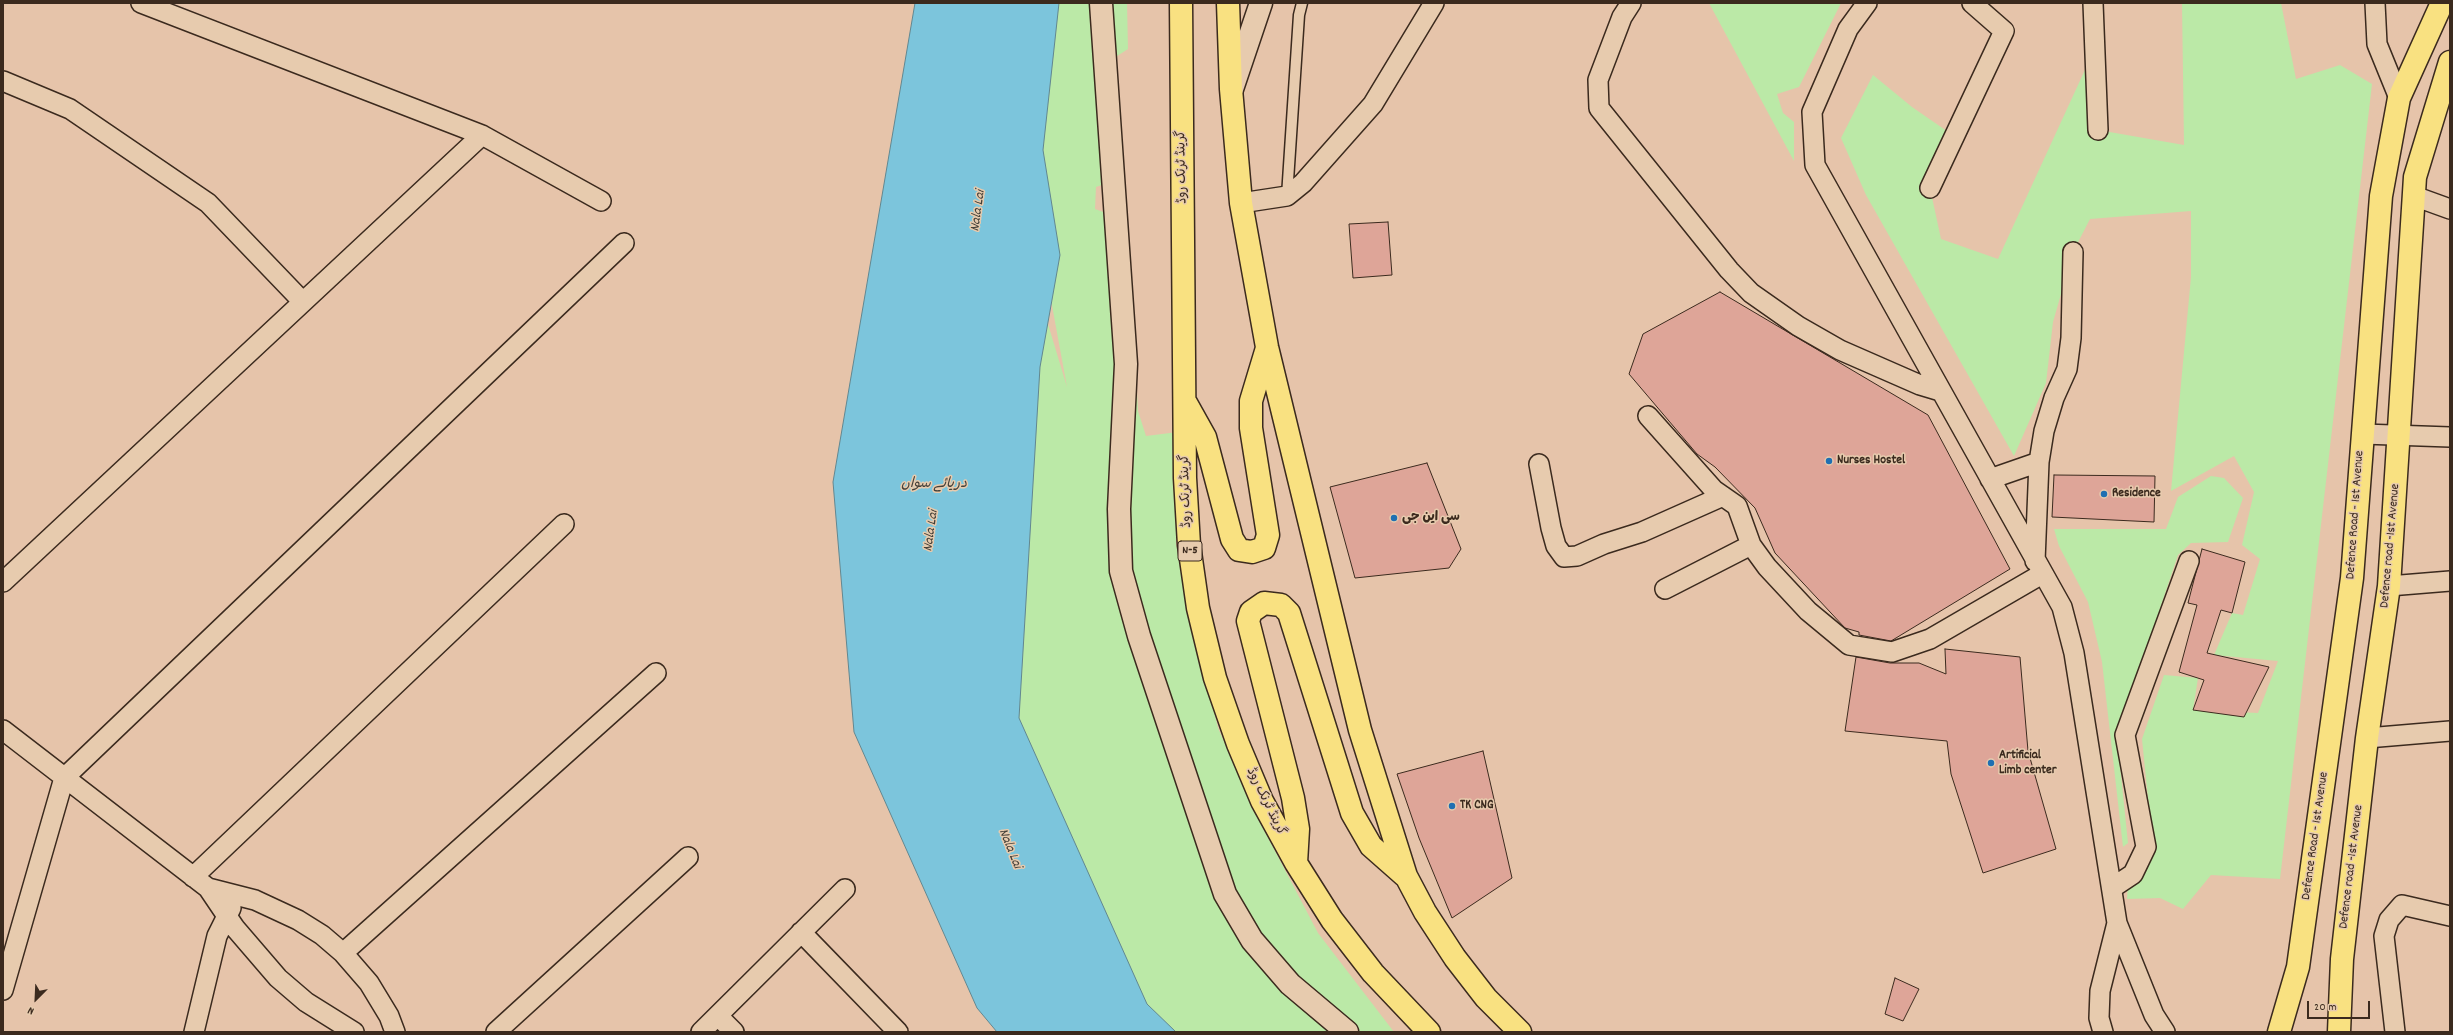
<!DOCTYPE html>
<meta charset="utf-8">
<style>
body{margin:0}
#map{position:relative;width:2453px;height:1035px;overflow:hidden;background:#e6c4aa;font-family:Dekko,sans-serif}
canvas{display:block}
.frame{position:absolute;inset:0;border:4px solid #3b2a1e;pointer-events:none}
.north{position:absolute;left:16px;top:979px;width:40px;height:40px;-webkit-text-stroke:3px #e7cbae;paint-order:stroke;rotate:204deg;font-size:11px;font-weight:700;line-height:16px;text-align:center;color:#3b2a1e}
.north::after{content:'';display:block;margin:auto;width:14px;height:18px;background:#3b2a1e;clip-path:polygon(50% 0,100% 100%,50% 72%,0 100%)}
.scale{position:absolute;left:2307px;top:1001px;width:63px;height:18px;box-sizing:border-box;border:2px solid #3b2a1e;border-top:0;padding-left:5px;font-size:12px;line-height:14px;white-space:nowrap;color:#3b2a1e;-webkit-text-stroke:3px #e7cbae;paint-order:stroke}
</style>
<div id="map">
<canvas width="2453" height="1035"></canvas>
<div class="frame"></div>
<div class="north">N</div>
<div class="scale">20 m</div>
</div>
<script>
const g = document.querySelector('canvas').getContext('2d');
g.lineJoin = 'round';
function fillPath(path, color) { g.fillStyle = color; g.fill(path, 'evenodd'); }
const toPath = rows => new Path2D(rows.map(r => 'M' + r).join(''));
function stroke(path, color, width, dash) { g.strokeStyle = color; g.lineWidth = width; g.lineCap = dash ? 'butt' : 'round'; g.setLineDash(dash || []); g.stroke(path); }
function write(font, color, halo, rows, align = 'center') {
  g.font = font + ' Dekko,"Playpen Sans Arabic",sans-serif'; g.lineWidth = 3; g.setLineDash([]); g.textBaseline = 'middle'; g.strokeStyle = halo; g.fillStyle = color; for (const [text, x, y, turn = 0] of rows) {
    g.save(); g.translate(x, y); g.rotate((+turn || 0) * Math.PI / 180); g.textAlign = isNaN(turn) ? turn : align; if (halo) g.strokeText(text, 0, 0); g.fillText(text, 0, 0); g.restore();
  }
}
fillPath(toPath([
 [1042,3,1127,3,1128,49,1097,69,1116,180,1096,187,1095,209,1106,213,1134,337,1138,411,1146,436,1178,432,1176,544,1218,728,1263,828,1318,933,1394,1032,1146,1032,1030,796,975,493,1019,228,1067,387,1021,137],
 [1709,3,1841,3,1799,87,1777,94,1783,113,1794,122,1794,161],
 [2182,3,2281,3,2296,79,2340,65,2372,84,2280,879,2211,875,2183,909,2160,898,2127,899,2128,882,2153,848,2142,739,2164,675,2198,678,2193,710,2258,713,2278,661,2214,655,2232,613,2243,615,2260,559,2242,545,2254,492,2234,456,2171,491,2191,277,2191,211,2090,219,2073,252,2053,322,2046,383,2014,456,1866,195,1841,138,1873,75,1912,107,1954,136,1930,188,1941,239,1998,259,2095,48,2098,130,2184,145],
 [2211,476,2224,478,2243,498,2228,542,2191,543,2178,555,2117,737,2128,843,2123,847,2102,662,2088,602,2059,546,2054,529,2166,529,2178,497]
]), '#bbe9a7');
const water = toPath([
 [915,3,1059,3,1043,150,1060,255,1040,367,1019,718,1147,1004,1176,1032,997,1032,977,1008,854,732,833,482,915,3]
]);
fillPath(water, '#7cc5dc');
stroke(water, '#628790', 1);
const building = toPath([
 [1388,222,1392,275,1353,278,1349,224,1388,222],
 [1720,292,1928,415,2010,569,1891,641,1859,635,1859,632,1845,628,1775,553,1755,508,1715,467,1697,454,1629,374,1643,334,1720,292],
 [1427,463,1461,549,1449,568,1355,578,1330,487,1427,463],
 [2054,475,2155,476,2154,522,2052,517,2054,475],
 [2202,549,2245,562,2232,613,2221,610,2207,653,2269,667,2244,717,2193,710,2204,680,2179,672,2197,605,2188,603,2202,549],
 [1945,649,2020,657,2028,751,2056,849,1983,873,1951,774,1947,741,1845,731,1856,657,1890,663,1919,663,1946,674,1945,649],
 [1483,751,1512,878,1452,918,1419,838,1397,774,1483,751],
 [1895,978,1919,989,1903,1021,1885,1014,1895,978]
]);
fillPath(building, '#dea598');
stroke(building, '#3b2a1e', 1);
const lane = toPath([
 [1287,196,1299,15,1302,3]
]);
const street = toPath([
 [141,3,482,135,601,201],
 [1631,3,1622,17,1598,80,1599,108,1729,270,1751,293,1798,326,1840,350,1920,385,1940,391],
 [1867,3,1848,29,1812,112,1815,165,2062,607,2074,653,2117,923,2154,1015,2165,1032],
 [2093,3,2098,130],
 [2375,3,2377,44,2399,98],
 [3,81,70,109,208,203,303,302],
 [1930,188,2004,31,1972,3],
 [2414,196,2450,209],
 [1241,203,1287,196,1303,183,1373,104,1434,3],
 [1648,416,1714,490,1737,506,1751,545,1767,567,1808,611,1849,645,1892,652,1930,639,2042,574],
 [2363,434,2450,437],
 [1539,464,1551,528,1556,546,1564,557,1577,556,1604,544,1642,532,1723,496],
 [1990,479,2039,462],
 [2035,561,2039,462,2044,431,2054,398,2067,369,2071,338,2073,252],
 [3,582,482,135],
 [2389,586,2450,581],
 [1665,589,1751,545],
 [3,730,208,888,255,900,298,920,322,935,343,953,369,983,389,1016,395,1032],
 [2367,738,2450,731],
 [193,877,564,524],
 [208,888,235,928,278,978,306,1002,354,1032],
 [2112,888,2133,874,2146,847,2125,735,2189,561],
 [801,932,898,1032],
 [343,953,656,673],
 [3,990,64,778,624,243],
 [718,1016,734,1032],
 [194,1032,217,936,231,908],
 [496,1032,688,857],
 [701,1032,845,889],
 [2103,1032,2099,1018,2100,991,2117,923],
 [2395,1032,2384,936,2389,920,2402,905,2450,916]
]);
const secondary = toPath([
 [1101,3,1126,364,1119,509,1121,571,1139,636,1225,894,1252,940,1290,984,1347,1032],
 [1232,89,1261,3]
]);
const primary = toPath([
 [2279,1032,2298,967,2352,578,2381,196,2399,98,2442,3],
 [2339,1032,2342,959,2367,738,2389,586,2415,177,2450,62]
]);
const highway = toPath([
 [1181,3,1185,478,1189,545,1198,608,1215,678,1238,744,1262,801,1296,863,1332,920,1373,973,1429,1032],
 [1228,3,1231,89,1241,203,1267,347,1360,730,1406,876,1425,912,1455,958,1486,998,1520,1032],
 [1186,403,1205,437,1232,539,1239,550,1252,552,1264,548,1268,535,1251,428,1251,401,1267,348],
 [1296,863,1298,829,1293,798,1248,621,1251,612,1264,603,1281,605,1289,613,1352,813,1371,846,1405,876]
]);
stroke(lane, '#3b2a1e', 13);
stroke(street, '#3b2a1e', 22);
stroke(secondary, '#3b2a1e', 25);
stroke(primary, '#3b2a1e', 25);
stroke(highway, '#3b2a1e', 25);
stroke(lane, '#e7cbae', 10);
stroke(street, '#e7cbae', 19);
stroke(secondary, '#e7cbae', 22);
stroke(primary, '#f9e181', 22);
stroke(highway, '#f9e181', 22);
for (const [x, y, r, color] of [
 [1829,461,4,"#1f6fb2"],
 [2104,494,4,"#1f6fb2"],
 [1394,518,4,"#1f6fb2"],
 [1991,763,4,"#1f6fb2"],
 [1452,806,4,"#1f6fb2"]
]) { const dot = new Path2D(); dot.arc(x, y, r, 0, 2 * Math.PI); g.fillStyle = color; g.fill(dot); stroke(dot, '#e7cbae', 1.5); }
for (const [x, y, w] of [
 [1190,551,24]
]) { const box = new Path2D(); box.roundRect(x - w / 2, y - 10, w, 20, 3); g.fillStyle = '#e7cbae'; g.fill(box); stroke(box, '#3b2a1e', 1); }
write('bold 12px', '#3b2a1e', null, [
 ["N-5",1190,551]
]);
write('13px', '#3b2a1e', '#e7cbae', [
 ["گرینڈ ٹرنک روڈ",1183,167,-91],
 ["گرینڈ ٹرنک روڈ",1187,491,-92],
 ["Defence Road - 1st Avenue",2356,515,-86],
 ["Defence road -1st Avenue",2391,546,-85],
 ["گرینڈ ٹرنک روڈ",1265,802,64],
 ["Defence Road - 1st Avenue",2316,836,-82],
 ["Defence road -1st Avenue",2352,867,-83]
]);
write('bold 13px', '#3b2a1e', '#e7cbae', [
 ["Nurses Hostel",1837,461],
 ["Residence",2112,494],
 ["سی این جی",1402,518],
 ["Artificial",1999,756],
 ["Limb center",1999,771],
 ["TK CNG",1460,806]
], 'left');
write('italic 14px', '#45413a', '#e7cbae', [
 ["Nala Lai",979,211,-82],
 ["دریائے سواں",934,485],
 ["Nala Lai",932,531,-82],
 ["Nala Lai",1009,849,68]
]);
</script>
